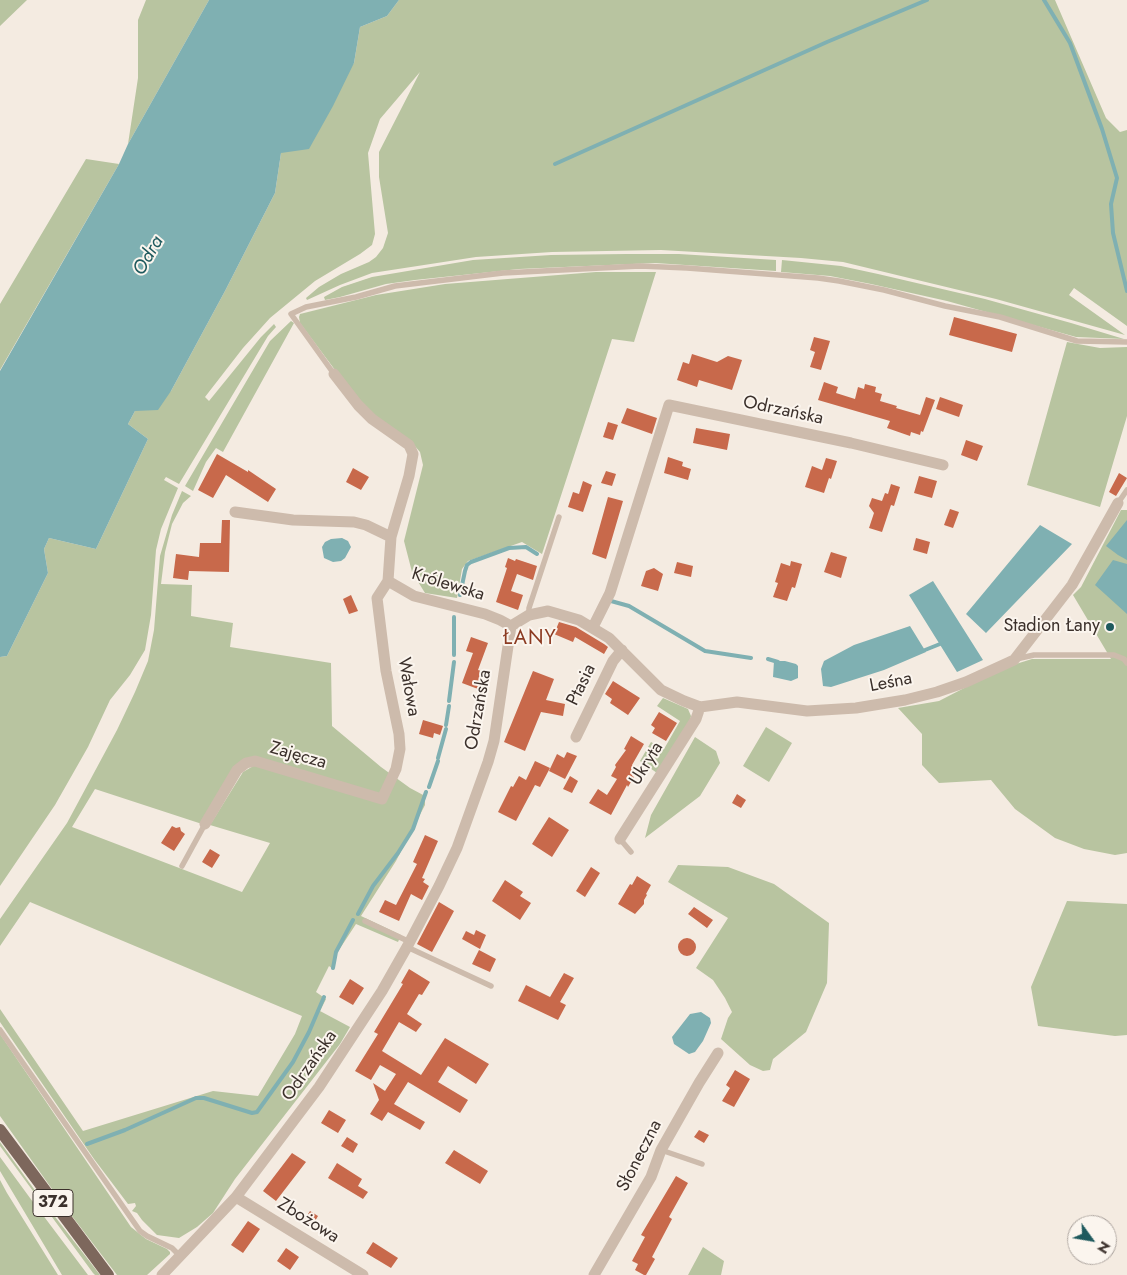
<!DOCTYPE html>
<meta charset="utf-8">
<style>
body{margin:0}
#map{position:relative;width:1127px;height:1275px;overflow:hidden;background:#f4ebe1;font-family:Jost,sans-serif}
canvas{display:block}
.north{position:absolute;left:1067px;top:1215px;width:50px;height:50px;box-sizing:border-box;background:#fbf5ee;border:1px solid #aea6a0;border-radius:50%;rotate:122deg;font-size:14px;font-weight:700;line-height:20px;text-align:center;color:#3b302b}
.north::after{content:'';display:block;margin:auto;width:18px;height:22px;background:#1f5a5e;clip-path:polygon(50% 0,100% 100%,50% 72%,0 100%)}
</style>
<div id="map">
<canvas width="1127" height="1275"></canvas>
<div class="north">N</div>
</div>
<script>
const g = document.querySelector('canvas').getContext('2d');
g.lineJoin = 'round';
function fillPath(path, color) { g.fillStyle = color; g.fill(path, 'evenodd'); }
const toPath = rows => new Path2D(rows.map(r => 'M' + r).join(''));
function stroke(path, color, width, dash) { g.strokeStyle = color; g.lineWidth = width; g.lineCap = dash ? 'butt' : 'round'; g.setLineDash(dash || []); g.stroke(path); }
function write(font, color, halo, rows, align = 'center') {
  g.font = font + ' Jost,sans-serif'; g.lineWidth = 4; g.setLineDash([]); g.textBaseline = 'middle'; g.strokeStyle = halo; g.fillStyle = color; for (const [text, x, y, turn = 0] of rows) {
    g.save(); g.translate(x, y); g.rotate((+turn || 0) * Math.PI / 180); g.textAlign = isNaN(turn) ? turn : align; if (halo) g.strokeText(text, 0, 0); g.fillText(text, 0, 0); g.restore();
  }
}
fillPath(toPath([
 [0,0,27,0,0,26],
 [146,0,209,0,128,144,138,78,138,20],
 [399,0,1055,0,1106,118,1120,132,1127,130,1127,326,1074,288,1069,295,1125,335,996,299,843,262,801,258,661,250,552,252,476,257,372,273,340,285,307,300,306,298,319,287,341,274,369,262,376,257,383,248,388,233,379,177,379,152,420,72,380,119,368,153,375,234,372,245,360,254,315,281,270,318,243,348,205,397,209,401,261,337,274,324,276,327,268,336,179,484,166,477,164,480,178,488,161,529,156,550,151,615,145,650,130,675,110,700,88,747,55,805,0,886,0,657,7,656,48,573,44,549,49,538,96,549,148,439,128,424,135,411,171,391,225,291,275,193,281,153,354,63,360,27,387,16],
 [86,159,119,164,0,370,0,304],
 [626,254,679,254,776,260,776,271,655,263,519,269,415,280,386,284,340,297,325,300,324,297,342,287,372,277,473,260,551,255],
 [782,260,841,266,878,274,985,299,1071,323,1124,339,1076,337,947,301,871,284,830,276,781,272],
 [596,272,656,272,634,342,612,339,542,554,522,542,468,561,462,569,457,598,425,593,412,572,404,541,423,465,420,452,413,444,373,416,338,374,300,323,299,317,300,314,376,295,445,284],
 [291,321,294,323,223,452,216,448,206,462,193,491,185,486,270,341],
 [1067,342,1100,348,1127,347,1127,416,1100,507,1027,485],
 [182,491,191,496,183,503,172,524,165,552,161,584,192,585,191,616,233,623,230,647,331,663,332,726,381,767,410,788,425,796,425,805,396,861,361,916,401,935,398,942,356,924,337,953,334,970,329,966,316,992,326,999,320,1011,350,1027,340,1044,235,1179,213,1213,197,1227,179,1238,157,1235,142,1220,137,1213,132,1211,136,1206,135,1203,128,1204,94,1159,0,1022,0,1009,83,1131,213,1091,258,1096,295,1034,302,1016,30,902,0,946,0,919,67,823,117,730,135,692,148,661,154,630,160,556,172,515],
 [249,759,255,765,243,772,210,825,270,843,242,892,72,827,95,789,202,824],
 [1121,510,1127,510,1127,853,1115,855,1084,849,1055,838,1015,809,991,780,939,783,922,765,922,734,898,708,939,701,1003,668,1032,659,1111,659,1073,595,1081,587],
 [663,698,688,709,691,716,690,721,657,773,640,761,651,742,664,749,680,721,657,706],
 [766,727,792,743,769,782,743,766],
 [695,737,716,751,720,763,700,796,645,838,651,815],
 [678,865,728,867,774,884,829,923,827,983,806,1032,773,1059,770,1070,763,1071,750,1065,721,1039,728,1018,732,1012,725,998,713,980,696,968,728,918,668,882],
 [1067,901,1127,904,1127,1035,1115,1036,1038,1026,1031,987],
 [0,1034,131,1227,146,1239,167,1249,170,1252,170,1254,147,1275,117,1275,62,1203,0,1116],
 [0,1142,39,1196,100,1275,95,1275,93,1273,0,1146],
 [0,1157,30,1198,88,1275,62,1275,0,1171],
 [0,1180,7,1193,58,1275,0,1275],
 [703,1247,724,1261,721,1275,688,1275]
]), '#b8c4a0');
fillPath(toPath([
 [209,0,399,0,387,16,360,27,354,63,333,106,309,149,281,153,275,193,225,291,171,391,158,410,135,411,128,424,148,439,96,549,49,538,44,549,48,573,7,656,0,657,0,371,119,164,128,144],
 [1127,520,1127,560,1118,555,1106,546],
 [1040,525,1072,544,986,633,966,614],
 [342,538,348,541,351,547,345,558,341,561,333,562,324,558,322,547,325,542,331,539],
 [1113,560,1127,564,1127,614,1095,585],
 [933,581,983,660,957,672,909,595],
 [910,626,926,652,884,670,831,687,823,686,821,669,824,661,854,645],
 [774,661,785,661,796,664,798,666,798,678,791,681,773,677],
 [701,1012,710,1018,711,1023,703,1041,695,1052,689,1054,674,1044,672,1037,690,1014]
]), '#7fb0b2');
stroke(toPath([
 [1044,0,1070,43,1102,129,1117,178,1111,204,1113,233,1127,291],
 [555,164,827,42,927,0],
 [460,595,465,571,467,565,471,562,509,548,526,547,537,554],
 [611,601,629,606,705,651,751,658],
 [925,650,940,644],
 [454,655,454,617],
 [768,659,778,662],
 [449,701,454,662],
 [446,725,449,706],
 [438,758,446,729],
 [429,787,438,761],
 [358,914,373,886,398,853,413,829,426,792],
 [333,968,336,952,353,920],
 [87,1144,125,1130,196,1098,204,1098,252,1113,257,1112,293,1062,309,1032,324,997]
]), '#7fb0b2', 4);
fillPath(toPath([
 [954,317,1017,334,1012,352,949,335],
 [814,337,830,341,821,370,810,367,815,352,810,350],
 [692,354,717,362,728,356,742,360,732,390,699,380,697,387,677,380,683,362,689,364],
 [824,382,838,387,836,393,855,399,858,387,864,389,865,384,876,387,875,392,882,394,880,401,897,406,896,408,920,415,926,397,935,400,923,432,921,431,920,435,911,432,910,436,887,428,890,421,818,400],
 [940,397,963,405,959,417,936,409],
 [627,408,657,418,652,434,621,423],
 [608,422,618,425,613,440,603,437],
 [696,428,730,434,727,450,693,443],
 [966,440,983,446,977,461,961,455],
 [217,454,248,472,248,470,276,489,268,502,226,475,213,498,198,490],
 [668,457,683,462,682,466,691,469,688,480,664,473],
 [826,458,837,461,831,479,829,478,824,493,805,487,812,466,822,470],
 [353,468,369,477,361,490,346,482],
 [606,471,616,474,612,486,601,483],
 [1119,473,1127,478,1116,496,1109,492],
 [919,476,937,481,932,498,914,493],
 [583,481,592,485,583,512,568,507,573,492,579,494],
 [891,484,900,487,894,506,891,505,882,532,869,528,874,513,869,506,872,498,882,501,885,493,888,494],
 [608,497,623,501,606,559,592,554],
 [950,509,959,512,953,528,944,525],
 [222,520,230,520,229,572,189,571,188,580,173,578,176,554,199,557,200,543,221,543],
 [916,538,930,542,927,554,913,550],
 [831,552,847,557,841,578,824,572],
 [508,558,515,561,516,559,537,566,533,580,517,574,511,591,523,595,518,610,496,602,507,568,505,567],
 [791,561,802,564,795,588,792,587,787,601,773,597,778,583,775,582,781,563,790,566],
 [677,562,693,566,691,577,674,573],
 [654,568,663,574,658,591,641,586,646,571],
 [351,595,358,611,349,614,343,599],
 [559,622,576,627,604,644,608,647,604,654,575,637,573,642,554,634],
 [471,637,488,643,478,670,484,672,478,689,462,683,473,653,466,651],
 [533,671,554,679,546,700,565,704,563,716,541,712,525,751,504,742],
 [613,681,640,698,628,715,610,703,612,699,605,694],
 [659,712,677,723,666,741,652,733,655,728,651,725],
 [423,720,443,726,440,735,434,733,433,738,419,734],
 [631,736,644,744,632,765,636,768,632,776,634,777,628,787,627,785,611,815,589,803,598,789,607,795,617,779,611,776,616,767,615,765,626,750,624,749],
 [567,752,577,756,565,779,549,771,557,754,564,758],
 [535,761,550,768,540,787,535,785,516,821,498,812,511,786,513,787,519,776,526,780],
 [570,776,578,781,572,793,563,789],
 [737,794,746,800,741,808,732,803],
 [549,817,569,830,552,857,532,844],
 [172,826,176,828,180,827,181,831,185,834,174,851,161,843],
 [425,835,438,841,422,878,425,879,423,882,429,886,422,900,411,894,399,921,379,912,385,900,396,905,417,864,413,862],
 [210,849,220,855,212,868,202,862],
 [591,867,600,873,585,897,576,891],
 [637,876,651,885,646,894,647,895,644,900,644,904,635,914,618,904,630,884,632,885],
 [505,880,523,892,520,896,531,903,520,920,492,901],
 [439,902,454,911,432,952,417,944],
 [694,907,713,920,707,928,688,914],
 [476,930,486,935,480,949,462,939,466,931,474,935],
 '678 947a9 9 0 1 1 18 0a9 9 0 1 1-18 0Z',
 [479,950,496,959,490,972,472,964],
 [409,969,430,982,422,995,419,994,407,1014,422,1024,416,1032,399,1022,382,1051,421,1075,445,1038,489,1064,476,1084,448,1066,438,1082,468,1100,460,1113,408,1082,394,1104,425,1122,420,1130,388,1112,382,1121,370,1114,379,1100,373,1083,385,1091,396,1074,380,1065,371,1080,355,1071,378,1034,374,1032,403,984,401,983],
 [564,973,574,978,560,1002,566,1005,558,1020,518,1001,526,985,550,997],
 [350,979,364,988,353,1005,339,997],
 [735,1070,750,1079,734,1107,722,1101,730,1088,726,1085],
 [329,1110,346,1120,338,1133,321,1123],
 [699,1130,709,1135,704,1143,694,1137],
 [347,1137,358,1144,353,1153,341,1146],
 [454,1150,488,1171,480,1184,445,1163],
 [292,1153,306,1162,276,1201,263,1191],
 [337,1163,362,1179,358,1186,368,1192,363,1199,328,1178],
 [676,1176,688,1183,669,1217,672,1219,652,1257,655,1259,646,1275,644,1275,635,1270,638,1264,632,1261,645,1237,641,1235],
 [310,1211,318,1216,311,1228,303,1222],
 [248,1221,260,1229,243,1253,231,1245],
 [373,1242,398,1258,391,1268,366,1253],
 [286,1248,299,1257,290,1270,277,1261]
]), '#c8694b');
stroke(toPath([
 [334,374,291,314,306,307,356,297,395,286,503,273,640,266,687,268,818,278,839,281,884,290,945,306,1000,317,1077,341,1127,342],
 [1118,503,1127,490],
 [529,615,529,608,559,517],
 [1016,659,1034,655,1114,655,1124,659,1127,663],
 [620,839,631,852],
 [182,866,205,824],
 [365,921,410,942],
 [407,947,491,986],
 [0,1030,140,1231,147,1236,172,1248,180,1256],
 [661,1150,702,1164]
]), '#cdbbac', 5.5);
stroke(toPath([
 [334,374,358,405,372,419,409,445,413,454,409,476,391,537,388,581,414,596,485,614,500,620,511,626],
 [235,512,293,520,354,522,366,525,391,537],
 [593,627,610,593,669,405,851,443,943,465],
 [576,737,613,661,622,650],
 [205,824,237,770,246,763,255,761,382,799,396,769,400,749,399,734,386,671,377,598,388,581],
 [620,839,696,719,700,707],
 [236,1197,363,1275],
 [162,1275,236,1197,319,1087,382,991,407,947,439,886,457,848,488,762,494,741,511,626,529,615,548,611,579,620,609,638,661,690,684,701,700,707,737,702,807,711,856,708,905,700,937,692,966,682,1014,660,1072,585,1118,503],
 [594,1275,651,1177,661,1150,699,1083,718,1053]
]), '#cdbbac', 11);
stroke(toPath([
 [0,1130,108,1275]
]), '#7d675c', 12);
for (const [x, y, r, color] of [
 [1110,627,5,"#1f5a5e"]
]) { const dot = new Path2D(); dot.arc(x, y, r, 0, 2 * Math.PI); g.fillStyle = color; g.fill(dot); stroke(dot, '#fbf5ee', 2); }
for (const [x, y, w] of [
 [53,1203,40]
]) { const box = new Path2D(); box.roundRect(x - w / 2, y - 13.5, w, 27, 4); g.fillStyle = '#fbf5ee'; g.fill(box); stroke(box, '#3b302b', 1); }
write('bold 16px', '#3b302b', null, [
 ["372",53,1203]
]);
write('18px', '#3b302b', '#fbf5ee', [
 ["Odrzańska",783,411,12],
 ["Królewska",448,585,17],
 ["Leśna",891,683,-11],
 ["Ptasia",582,685,-64],
 ["Wałowa",408,687,80],
 ["Odrzańska",479,710,-80],
 ["Zajęcza",298,756,16],
 ["Ukryta",647,764,-58],
 ["Odrzańska",310,1066,-55],
 ["Słoneczna",640,1156,-63],
 ["Zbożowa",308,1221,32]
]);
write('18px', '#3b302b', '#fbf5ee', [
 ["Stadion Łany",1100,627]
], 'right');
write('italic 19px', '#1f5a5e', '#fbf5ee', [
 ["Odra",149,256,-60]
]);
g.letterSpacing = '1px';
write('20px', '#8c3b22', '#fbf5ee', [
 ["ŁANY",530,639]
]);
g.letterSpacing = '0px';
</script>
